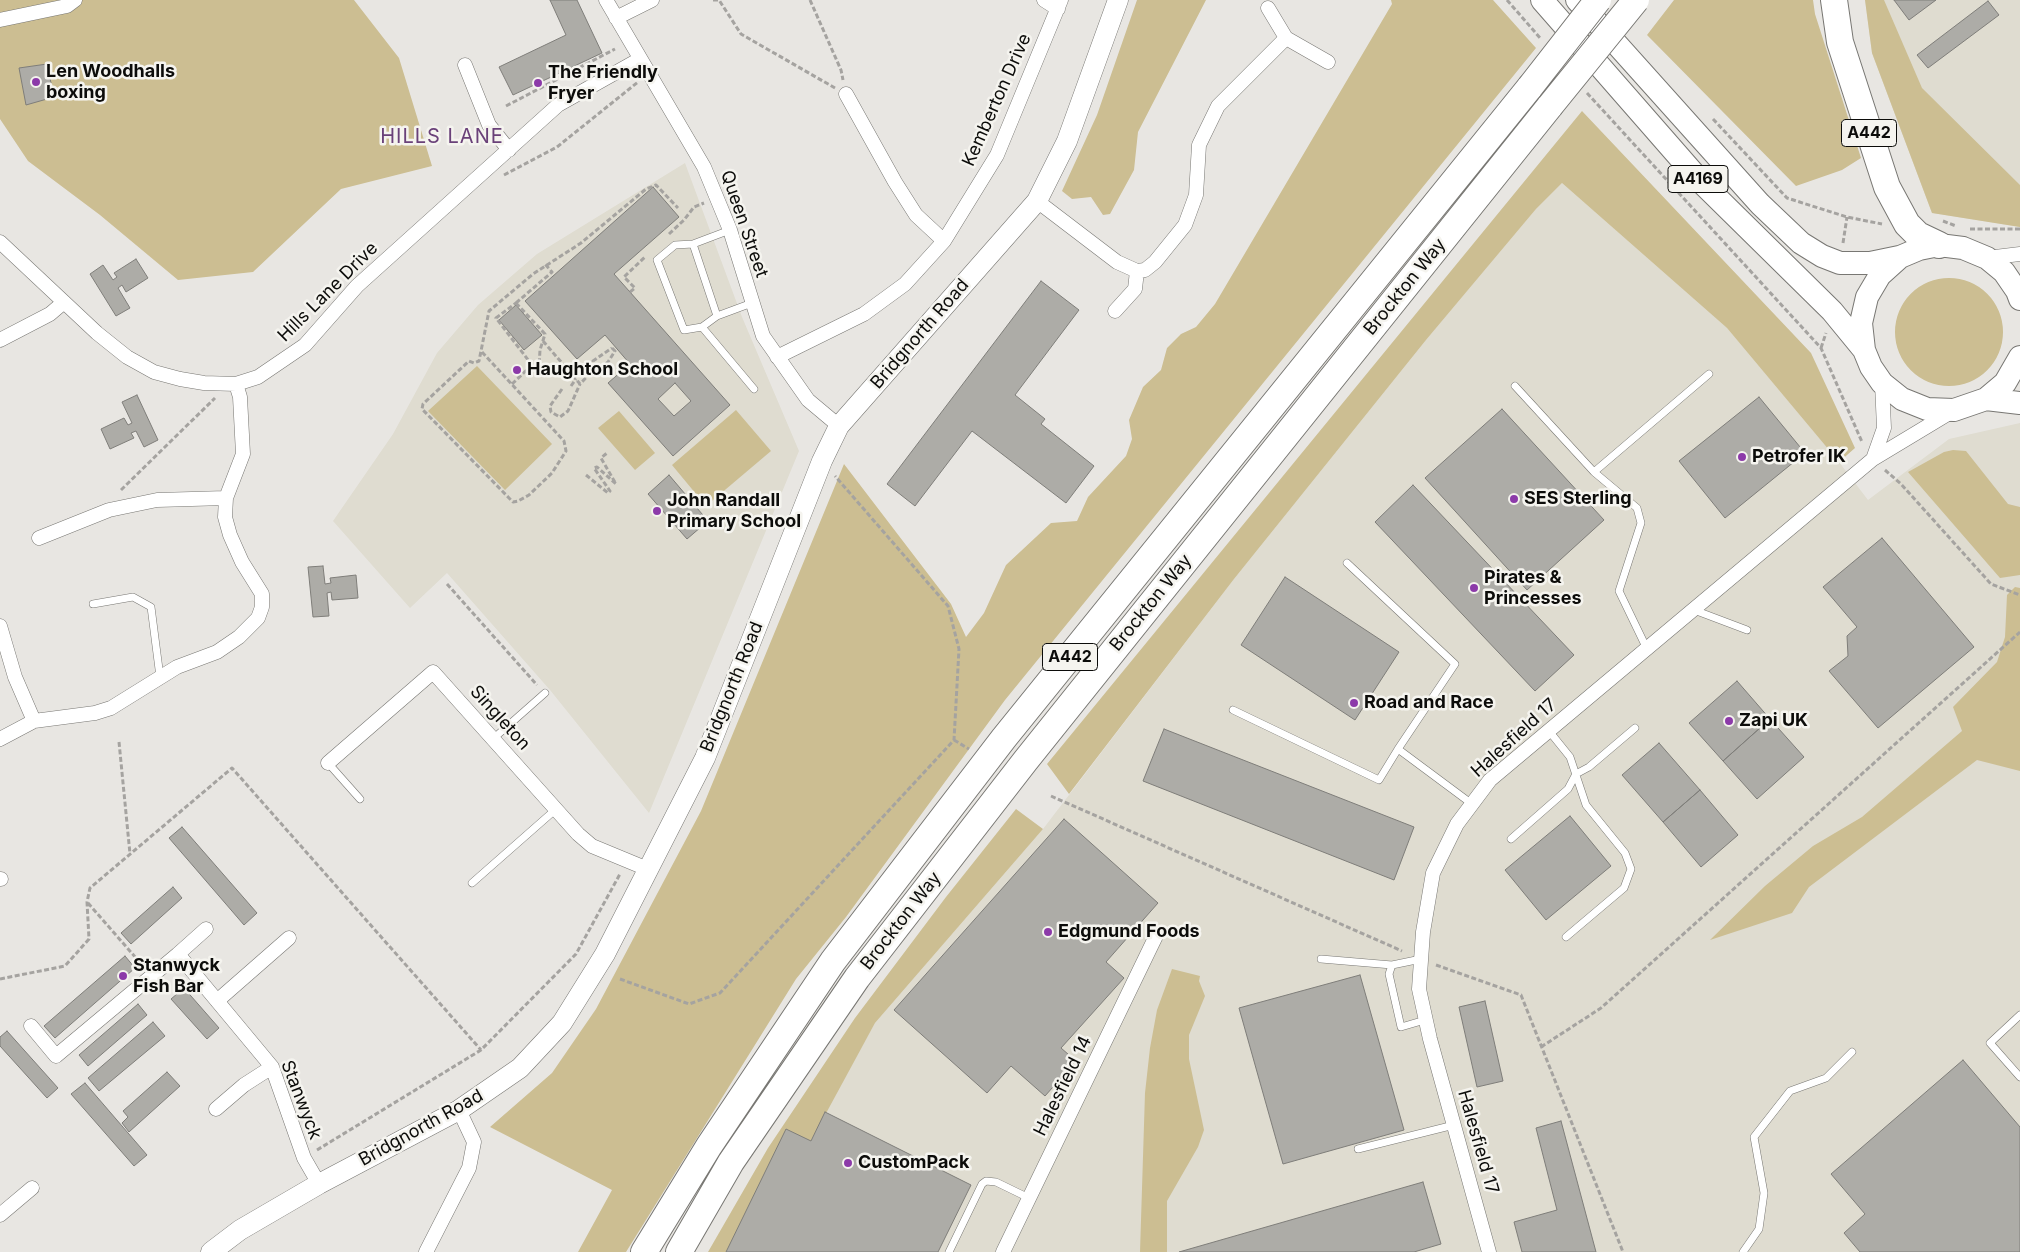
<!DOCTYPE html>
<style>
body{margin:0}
canvas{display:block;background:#e8e6e2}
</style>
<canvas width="2020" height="1252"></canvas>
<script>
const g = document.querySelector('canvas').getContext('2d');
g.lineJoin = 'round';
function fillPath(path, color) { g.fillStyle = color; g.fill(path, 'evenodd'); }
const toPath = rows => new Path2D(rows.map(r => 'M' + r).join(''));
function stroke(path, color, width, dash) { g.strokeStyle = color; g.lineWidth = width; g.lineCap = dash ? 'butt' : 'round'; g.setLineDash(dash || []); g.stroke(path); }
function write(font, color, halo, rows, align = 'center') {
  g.font = font + ' Inter,sans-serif'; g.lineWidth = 5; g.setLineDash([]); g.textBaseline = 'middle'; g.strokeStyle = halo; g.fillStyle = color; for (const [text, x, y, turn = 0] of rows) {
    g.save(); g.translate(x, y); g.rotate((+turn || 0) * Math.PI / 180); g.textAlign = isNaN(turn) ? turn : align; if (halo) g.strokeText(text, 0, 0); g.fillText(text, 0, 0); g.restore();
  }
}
fillPath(toPath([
 [1865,0,2020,0,2020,227,1932,213,1872,53],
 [685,163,742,317,799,451,649,813,550,690,447,573,410,608,333,521,393,434,437,353,478,305,537,254],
 [1562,183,1727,328,1839,462,1868,500,1949,439,2020,423,2020,1252,726,1252,825,1112,875,1023,1043,829,1234,579,1426,340,1536,209]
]), '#dfdcd0');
fillPath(toPath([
 [0,0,354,0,399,58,432,166,341,189,253,272,178,280,100,215,28,161,0,119],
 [1137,0,1206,0,1138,132,1134,170,1110,214,1103,215,1091,197,1072,199,1062,191,1097,115],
 [1391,0,1493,0,1536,48,1005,700,846,917,796,979,626,1252,578,1252,612,1190,490,1127,552,1073,596,1009,701,811,844,464,951,604,966,637,984,613,1006,565,1051,523,1077,521,1088,497,1126,456,1132,439,1129,420,1143,387,1161,370,1167,348,1181,334,1196,327,1215,304,1392,4],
 [1674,0,1813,0,1815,14,1861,158,1842,170,1796,186,1647,35],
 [1865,0,1884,0,1922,88,2020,185,2020,227,1932,213,1872,53],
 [1582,111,1811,353,1855,448,1839,462,1727,328,1562,183,1536,209,1426,340,1234,579,1069,794,1047,764],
 '1895 332a54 54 0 1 1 108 0a54 54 0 1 1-108 0Z',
 [477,366,552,444,505,490,428,411],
 [736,410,771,451,706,506,672,465],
 [619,411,655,453,635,470,598,428],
 [1953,450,1966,451,2008,504,2020,507,2020,575,2000,578,1908,472,1944,452],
 [2015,587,2020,588,2020,771,1977,760,1809,887,1792,913,1710,940,1765,886,1813,846,1862,817,1962,731,1953,707,1997,662,2005,637,2007,595],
 [1016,809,1043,829,875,1023,811,1141,726,1252,708,1252,768,1148,855,1018,946,897],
 [1172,969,1200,976,1199,981,1205,996,1189,1035,1189,1059,1204,1130,1198,1147,1167,1201,1167,1252,1140,1252,1145,1093,1150,1048,1157,1010]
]), '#ccbe92');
const building = toPath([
 [550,0,577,0,602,53,513,95,499,67,566,35,550,0],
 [1894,0,1936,0,1909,20,1894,0],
 [1988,1,1999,15,1928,68,1917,55,1988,1],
 [47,64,54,97,26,105,19,68,47,64],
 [653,187,679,217,614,274,730,405,673,456,608,383,630,364,605,335,577,359,525,301,653,187],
 [675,383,691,401,674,416,658,399,675,383],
 [136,259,148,278,126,292,122,285,118,288,130,308,116,316,90,274,103,265,113,280,117,277,114,273,136,259],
 [1041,281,1079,310,1015,395,1045,419,1041,424,1094,466,1066,503,972,431,915,506,887,484,1041,281],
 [516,305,542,335,524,350,499,320,516,305],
 [137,395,158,440,144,447,136,431,131,433,134,438,110,449,101,429,124,418,128,425,132,423,122,402,137,395],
 [1759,397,1805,453,1725,518,1679,461,1759,397],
 [1502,409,1604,520,1527,590,1425,478,1502,409],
 [669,475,708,521,687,539,648,494,669,475],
 [1413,485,1574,655,1535,691,1375,522,1413,485],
 [1882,538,1974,647,1878,728,1829,671,1848,656,1847,636,1857,627,1823,587,1882,538],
 [323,566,325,584,331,583,330,578,356,575,358,598,332,600,331,592,327,593,329,616,313,617,308,567,323,566],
 [1285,577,1399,652,1355,720,1241,645,1285,577],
 [1737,681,1770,719,1723,761,1689,723,1737,681],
 [1770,719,1804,757,1757,799,1723,761,1770,719],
 [1164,729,1414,827,1394,880,1143,781,1164,729],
 [1659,743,1700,790,1663,822,1622,775,1659,743],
 [1700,790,1738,835,1701,867,1663,822,1700,790],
 [1570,816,1611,866,1546,920,1505,870,1570,816],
 [1064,819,1158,903,1106,962,1124,978,1061,1048,1076,1061,1045,1096,1011,1066,987,1093,894,1010,1064,819],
 [182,827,257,913,244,925,169,838,182,827],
 [173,887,182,898,131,944,121,933,173,887],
 [125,956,135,968,55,1038,44,1026,125,956],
 [1360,975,1404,1130,1283,1164,1239,1008,1360,975],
 [184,988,219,1028,207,1039,171,999,184,988],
 [1485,1001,1503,1081,1477,1087,1459,1007,1485,1001],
 [138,1004,147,1015,88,1066,79,1055,138,1004],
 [153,1022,165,1036,99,1091,88,1078,153,1022],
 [7,1031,58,1088,47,1098,0,1046,0,1037,7,1031],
 [1963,1060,2020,1127,2020,1252,1860,1252,1844,1233,1865,1214,1831,1174,1963,1060],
 [167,1072,180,1086,129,1132,122,1123,128,1117,123,1111,167,1072],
 [85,1083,147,1155,134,1166,71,1094,85,1083],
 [825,1112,971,1185,938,1252,726,1252,786,1129,811,1141,825,1112],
 [1561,1121,1596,1252,1522,1252,1514,1222,1557,1210,1536,1128,1561,1121],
 [1423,1182,1441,1244,1414,1252,1179,1252,1423,1182]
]);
fillPath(building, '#adaca7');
stroke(building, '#7f7e7a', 1);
const lane = toPath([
 [693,244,730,230],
 [717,316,693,244,675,245,657,260,684,330,702,327,717,316,752,303],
 [702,327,754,389],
 [1515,386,1594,472,1637,508,1641,523,1619,591,1647,649],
 [1594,472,1709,374],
 [1347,563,1455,664,1398,749,1472,804],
 [93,604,133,597,151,607,160,677],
 [1694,610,1747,630],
 [1233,710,1379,780,1398,749],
 [1549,731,1570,757,1586,805,1625,853,1631,869,1624,888,1566,937],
 [494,738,545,693],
 [328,763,360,799],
 [1511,839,1568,789,1576,774,1589,767,1635,728],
 [472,883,555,810],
 [1321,959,1392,965,1421,959],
 [1392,965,1389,974,1401,1027,1425,1020],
 [2020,1015,1990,1043,2020,1077],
 [1358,1149,1454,1125],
 [949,1252,982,1184,986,1181,996,1182,1029,1198],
 [1743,1252,1759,1229,1764,1193,1754,1137,1790,1091,1826,1078,1852,1052]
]);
const street = toPath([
 [606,0,704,167,730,230,763,336,808,400,839,426],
 [1044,0,1058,9],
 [1268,8,1286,38,1328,62],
 [616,18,652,0],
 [0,20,67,6,75,0],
 [465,65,489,125,509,150],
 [846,94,895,182,916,215,944,241],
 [1037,201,1117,262,1137,271],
 [0,242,97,333,127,357,154,372,180,379,204,383,236,384,258,377,305,345,357,286,558,105,640,59],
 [1987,258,2020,254],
 [1137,271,1145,270,1155,262,1185,225,1196,195,1199,145,1218,106,1286,38],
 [1115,311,1135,289,1137,271],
 [0,340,50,314,64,302],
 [777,357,864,314,905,284,944,241,997,155,1061,0],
 [1873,459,1884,428,1882,383],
 [39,538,109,510,157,500,226,498],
 [0,626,15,677,34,721],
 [0,739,34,721,95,713,111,708,177,667,217,652,239,637,258,618,262,607,262,594,242,562,230,535,225,517,226,498,243,454,240,397,236,384],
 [328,763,433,672,578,834,592,846,650,870],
 [0,879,1,879],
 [178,954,206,929],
 [217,1001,289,938],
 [31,1026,56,1056,178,954,272,1067,304,1158,319,1184],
 [216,1109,244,1085,272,1067],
 [0,1215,32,1188],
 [426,1252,469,1168,474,1142,459,1110],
 [1003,1252,1156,936],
 [1489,1252,1430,1039,1419,989,1423,932,1433,873,1457,824,1490,780,1873,459,1951,412]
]);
const secondary = toPath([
 [211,1252,240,1230,319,1184,459,1110,520,1068,562,1023,605,954,705,758,822,461,839,426,1037,201,1067,141,1118,0]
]);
const primary = toPath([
 [1542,0,1702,183,1832,311,1864,350],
 [1577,0,1760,204,1801,243,1822,256,1840,263,1870,263,1899,257],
 [2020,299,2017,291,2004,272,1987,258,1963,248,1939,245,1919,249,1900,257,1880,275,1867,297,1861,323,1864,350,1871,367,1882,383,1902,399,1927,409,1954,410,1986,399,2005,383,2020,357],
 [1986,399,2020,403]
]);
const highway = toPath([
 [1834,0,1840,42,1887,187,1907,224,1918,235,1939,245],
 [644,1252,709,1146,833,961,1004,738,1530,87],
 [679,1252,731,1162,857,978,1026,760,1550,106]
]);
stroke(lane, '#787773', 8);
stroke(street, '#787773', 15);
stroke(secondary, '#787773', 21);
stroke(primary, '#787773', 24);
stroke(highway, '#787773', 28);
stroke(toPath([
 [713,0,719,0,741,34,835,88],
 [810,0,841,70,843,80],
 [1507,0,1541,39],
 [1587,93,1821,348,1862,442],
 [506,106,615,49],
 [1713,119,1787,198,1847,217,1882,224],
 [504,175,557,147,638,82],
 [1943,221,1956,226],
 [1970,229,2020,229],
 [669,234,684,220,694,207,704,203],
 [1843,243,1847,217],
 [630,292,635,288,624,277,646,256],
 [516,303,545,334,540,350,539,367,532,365,496,318,516,303],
 [516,303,552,272,545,264],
 [543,341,580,384,596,367],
 [612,348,615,351,608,362,600,368,596,367,593,361,612,348],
 [1821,348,1826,333],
 [482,352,564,441,566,451,552,473,529,495,518,501,513,502,509,498,422,409,423,404,469,361,474,363,479,361,489,311,533,274,581,243,646,189,656,185,678,208],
 [512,384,532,365],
 [571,386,576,379],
 [562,389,550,406,551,412,560,417,568,411,580,384],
 [1885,470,1901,484,1991,584,2020,595],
 [586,475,608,493,610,491,594,468,597,467,616,484,601,458,607,453],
 [121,490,215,398],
 [447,584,537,685],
 [954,740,969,749],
 [119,742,130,854],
 [1051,796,1402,951],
 [88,903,143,966],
 [1436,965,1521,995,1623,1252],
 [0,979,65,966,89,939,87,902,90,888,232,768,481,1050],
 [620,979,689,1004,720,993,954,740,959,649,948,606,835,476],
 [1541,1047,1601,1008,2020,632],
 [317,1150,481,1050,576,954,620,874]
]), '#a5a3a0', 3, [5, 2.5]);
stroke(lane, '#fff', 7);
stroke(street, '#fff', 14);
stroke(secondary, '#fff', 20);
stroke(primary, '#fff', 22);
stroke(highway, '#fff', 26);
const highwayBridge = toPath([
 [1530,87,1598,0],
 [1550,106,1636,0]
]);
stroke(highwayBridge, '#787773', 28, []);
stroke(highwayBridge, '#fff', 26);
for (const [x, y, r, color] of [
 [36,82,5,"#8c3aa9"],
 [538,83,5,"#8c3aa9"],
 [517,370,5,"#8c3aa9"],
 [1742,457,5,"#8c3aa9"],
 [1514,499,5,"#8c3aa9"],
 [657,511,5,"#8c3aa9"],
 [1474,588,5,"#8c3aa9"],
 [1354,703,5,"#8c3aa9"],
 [1729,721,5,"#8c3aa9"],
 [1048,932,5,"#8c3aa9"],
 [123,976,5,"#8c3aa9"],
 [848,1163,5,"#8c3aa9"]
]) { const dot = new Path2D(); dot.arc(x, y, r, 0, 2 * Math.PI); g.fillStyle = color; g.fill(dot); stroke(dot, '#f5f4ef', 2); }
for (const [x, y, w] of [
 [1869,133,55],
 [1698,179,60],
 [1070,657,55]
]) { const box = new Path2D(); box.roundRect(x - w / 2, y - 13.5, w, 27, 4); g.fillStyle = '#f5f4ef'; g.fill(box); stroke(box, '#0c0c0a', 1); }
write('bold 16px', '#0c0c0a', null, [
 ["A442",1869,133],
 ["A4169",1698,179],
 ["A442",1070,657]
]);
write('bold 18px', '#0c0c0a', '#f5f4ef', [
 ["Len Woodhalls",46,72],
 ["boxing",46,93],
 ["The Friendly",548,73],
 ["Fryer",548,94],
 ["Haughton School",527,370],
 ["Petrofer IK",1752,457],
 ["SES Sterling",1524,499],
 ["John Randall",667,501],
 ["Primary School",667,522],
 ["Pirates &",1484,578],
 ["Princesses",1484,599],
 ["Road and Race",1364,703],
 ["Zapi UK",1739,721],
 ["Edgmund Foods",1058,932],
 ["Stanwyck",133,966],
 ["Fish Bar",133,987],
 ["CustomPack",858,1163]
], 'left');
write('18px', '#0c0c0a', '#f5f4ef', [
 ["Kemberton Drive",997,100,-66],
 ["Queen Street",744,224,71],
 ["Brockton Way",1405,287,-51],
 ["Hills Lane Drive",328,292,-45],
 ["Bridgnorth Road",920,334,-49],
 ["Brockton Way",1151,603,-51],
 ["Bridgnorth Road",732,687,-68],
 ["Singleton",500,718,48],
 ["Halesfield 17",1514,738,-42],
 ["Brockton Way",901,921,-52],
 ["Halesfield 14",1063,1086,-64],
 ["Stanwyck",301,1100,69],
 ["Bridgnorth Road",421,1128,-29],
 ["Halesfield 17",1478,1142,74]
]);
g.letterSpacing = '1px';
write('20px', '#6a4179', '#f5f4ef', [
 ["HILLS LANE",442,137]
]);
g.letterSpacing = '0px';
</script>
